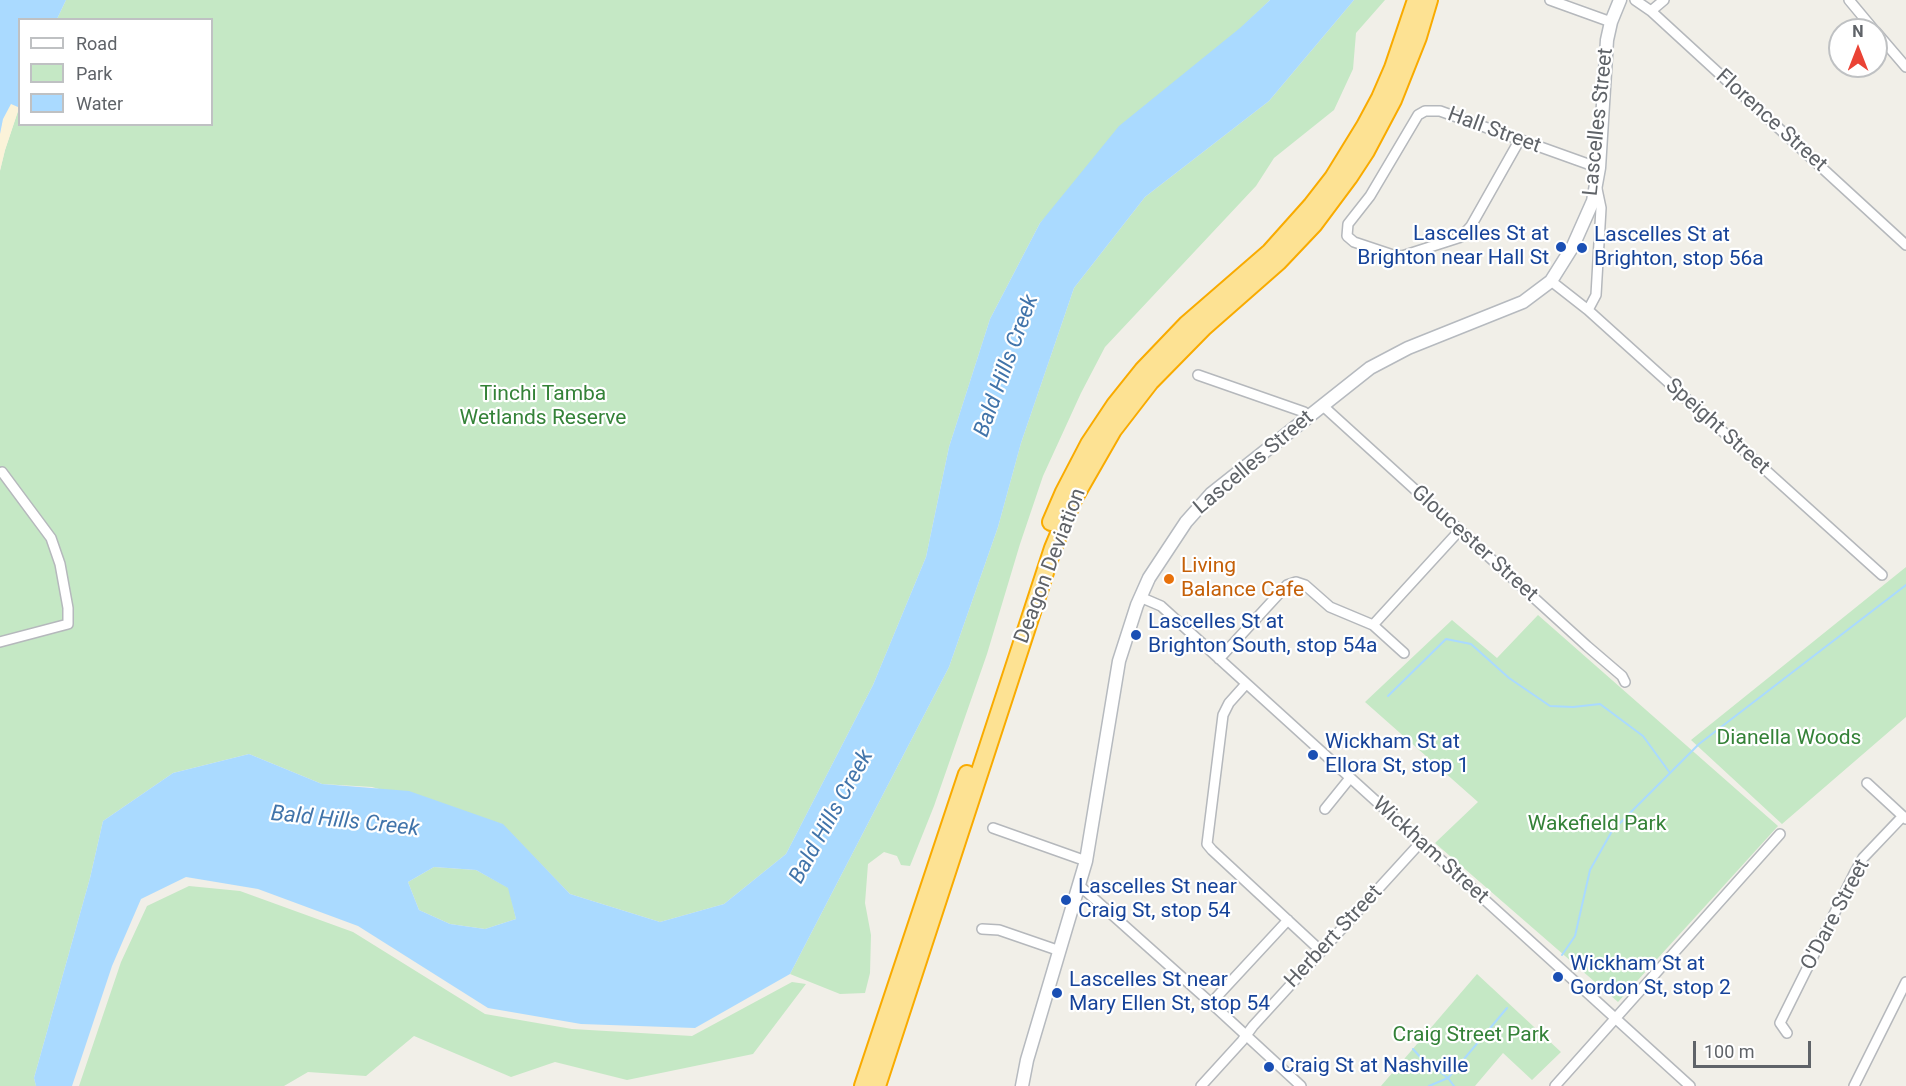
<!DOCTYPE html>
<style>
body{margin:0}
#map{position:relative;width:1906px;height:1086px;overflow:hidden;background:#f1efe8;font-family:Roboto,sans-serif}
canvas{display:block}
.legend{position:absolute;left:18px;top:18px;width:195px;height:108px;box-sizing:border-box;background:#fff;border:2px solid #bfc1c3;margin:0;padding:8px 10px;list-style:none;font-size:18px;color:#5f6368}
.legend li{display:flex;align-items:center;gap:12px;height:30px}
.legend b{width:30px;border:2px solid #bfc1c3}
.north{position:absolute;left:1828px;top:18px;width:60px;height:60px;box-sizing:border-box;background:#fff;border:2px solid #bfc1c3;border-radius:50%;rotate:0deg;font-size:16px;font-weight:700;line-height:24px;text-align:center;color:#5f6368}
.north::after{content:'';display:block;margin:auto;width:21px;height:27px;background:#ea4335;clip-path:polygon(50% 0,100% 100%,50% 72%,0 100%)}
.scale{position:absolute;left:1693px;top:1041px;width:118px;height:27px;box-sizing:border-box;border:3px solid #5f6368;border-top:0;padding-left:8px;font-size:18px;line-height:21px;white-space:nowrap;color:#5f6368;-webkit-text-stroke:4px #fff;paint-order:stroke}
</style>
<div id="map">
<canvas width="1906" height="1086"></canvas>
<ul class="legend">
<li><b style="height:8px;background:#fff"></b>Road</li>
<li><b style="height:16px;background:#c5e8c5"></b>Park</li>
<li><b style="height:16px;background:#aadaff"></b>Water</li>
</ul>
<div class="north">N</div>
<div class="scale">100 m</div>
</div>
<script>
const g = document.querySelector('canvas').getContext('2d');
g.lineJoin = 'round';
function fillPath(path, color) { g.fillStyle = color; g.fill(path, 'evenodd'); }
const toPath = rows => new Path2D(rows.map(r => 'M' + r).join(''));
function stroke(path, color, width, dash) { g.strokeStyle = color; g.lineWidth = width; g.lineCap = dash ? 'butt' : 'round'; g.setLineDash(dash || []); g.stroke(path); }
function write(font, color, halo, rows, align = 'center') {
  g.font = font + ' Roboto,sans-serif'; g.lineWidth = 4.5; g.setLineDash([]); g.textBaseline = 'middle'; g.strokeStyle = halo; g.fillStyle = color; for (const [text, x, y, turn = 0] of rows) {
    g.save(); g.translate(x, y); g.rotate((+turn || 0) * Math.PI / 180); g.textAlign = isNaN(turn) ? turn : align; if (halo) g.strokeText(text, 0, 0); g.fillText(text, 0, 0); g.restore();
  }
}
fillPath(toPath([
 [66,0,1270,0,1040,223,990,319,949,447,926,557,873,685,786,854,724,904,660,922,570,894,502,824,372,787,322,784,249,754,173,773,103,821,90,878,34,1078,36,1086,0,1086,0,171,5,150,19,108,20,124,212,124,212,20,57,19],
 [1354,0,1385,0,1356,33,1353,69,1334,110,1274,158,1256,186,1105,347,1081,393,1043,476,1020,544,987,654,934,806,910,866,901,865,897,856,884,852,868,864,865,903,871,935,870,973,865,993,840,994,790,974,949,667,998,527,1021,443,1074,288,1145,197,1269,101],
 [1906,567,1906,717,1782,824,1691,740],
 [1538,615,1778,826,1618,1002,1435,843,1478,802,1365,702,1452,620,1497,658],
 [434,867,476,870,509,888,516,919,485,929,450,924,419,910,408,882],
 [189,886,240,891,353,932,485,1014,572,1029,692,1036,792,982,806,984,753,1054,627,1080,555,1062,511,1077,414,1036,366,1076,308,1072,284,1086,79,1086,121,962,147,906],
 [1477,974,1561,1052,1532,1080,1503,1053,1475,1086,1381,1086]
]), '#c5e8c5');
fillPath(toPath([
 [11,103,17,107,19,103,19,108,5,150,0,170,0,133,3,119]
]), '#fbf3d9');
fillPath(toPath([
 [0,0,66,0,57,19,20,20,19,103,18,107,11,104,3,119,0,134],
 [1270,0,1354,0,1269,101,1145,197,1074,288,1021,443,998,527,949,667,790,974,695,1028,581,1024,488,1008,358,926,258,889,186,877,141,899,112,966,72,1086,36,1086,34,1078,90,878,103,821,173,773,249,754,322,784,409,791,503,824,570,894,660,922,724,904,786,854,873,685,926,557,949,447,990,319,1040,223,1119,126,1240,28],
 [434,867,476,870,508,888,516,919,485,929,450,924,419,910,408,882]
]), '#aadaff');
stroke(toPath([
 [1388,696,1446,639,1471,644,1509,678,1550,706,1573,707,1600,704,1643,736,1670,773],
 [1562,955,1575,936,1590,870,1612,831,1699,744,1906,585],
 [1413,1049,1421,1058,1448,1078,1454,1086],
 [1429,1086,1448,1078,1507,1008]
]), '#aadaff', 2);
const street = toPath([
 [1550,0,1611,22],
 [1635,0,1651,11,1906,245],
 [1849,0,1874,30],
 [1651,11,1664,0],
 [1876,32,1906,67],
 [1519,141,1471,226,1461,237,1402,256,1393,255,1354,242,1347,236,1348,224,1370,196,1418,115,1425,111,1440,111,1599,168],
 [1551,281,1588,310,1882,575],
 [1588,310,1596,295,1601,208,1597,189],
 [1198,375,1304,412,1308,417],
 [1323,406,1587,646,1622,676,1625,682],
 [1140,597,1161,606,1690,1086],
 [1373,625,1459,531],
 [0,642,68,624,68,608,60,564,51,538,2,472],
 [1219,659,1287,585,1296,582,1305,585,1330,607,1373,625,1404,653],
 [1246,684,1229,703,1223,715,1207,844,1212,850,1321,951],
 [1867,783,1906,819],
 [1325,809,1350,778],
 [993,828,1086,861],
 [1080,886,1211,1003,1301,1086],
 [982,929,999,930,1060,951],
 [1211,1003,1288,920],
 [1787,1033,1780,1023,1855,872,1863,858,1903,816],
 [1201,1086,1242,1041,1253,1026,1421,842],
 [1555,1086,1780,834],
 [1854,1086,1906,982]
]);
const secondary = toPath([
 [1022,1086,1027,1060,1086,861,1119,661,1137,605,1149,578,1186,522,1211,494,1370,368,1408,348,1523,302,1551,281,1573,246,1593,201,1599,168,1607,40,1611,22,1620,0]
]);
const highway = toPath([
 [1051,522,1064,492,1089,444,1115,405,1143,370,1187,324,1270,252,1312,205,1333,178,1365,126,1380,98,1393,68,1416,0],
 [863,1086,967,774],
 [877,1086,1053,548,1074,498,1113,430,1150,382,1204,327,1278,262,1314,224,1349,177,1366,151,1393,100,1418,37,1429,0]
]);
stroke(street, '#b5b8bc', 12);
stroke(secondary, '#b6babf', 15);
stroke(highway, '#f9ab00', 20);
stroke(street, '#fff', 9);
stroke(secondary, '#fff', 12);
stroke(highway, '#fde293', 16);
for (const [x, y, r, color] of [
 [1561,247,6,"#1a4fb4"],
 [1582,248,6,"#1a4fb4"],
 [1169,579,6,"#e8710a"],
 [1136,635,6,"#1a4fb4"],
 [1313,755,6,"#1a4fb4"],
 [1066,900,6,"#1a4fb4"],
 [1558,977,6,"#1a4fb4"],
 [1057,993,6,"#1a4fb4"],
 [1269,1067,6,"#1a4fb4"]
]) { const dot = new Path2D(); dot.arc(x, y, r, 0, 2 * Math.PI); g.fillStyle = color; g.fill(dot); stroke(dot, '#fff', 2); }
write('21px', '#5f6368', '#fff', [
 ["Florence Street",1771,121,42],
 ["Lascelles Street",1599,122,-84],
 ["Hall Street",1494,131,20],
 ["Speight Street",1717,427,42],
 ["Lascelles Street",1254,463,-40],
 ["Gloucester Street",1474,544,42],
 ["Deagon Deviation",1051,566,-69],
 ["Wickham Street",1430,851,42],
 ["O'Dare Street",1836,915,-62],
 ["Herbert Street",1334,937,-47]
]);
write('21px', '#164399', '#fff', [
 ["Lascelles St at",1549,235,"right"],
 ["Brighton near Hall St",1549,259,"right"],
 ["Lascelles St at",1594,236],
 ["Brighton, stop 56a",1594,260],
 ["Lascelles St at",1148,623],
 ["Brighton South, stop 54a",1148,647],
 ["Wickham St at",1325,743],
 ["Ellora St, stop 1",1325,767],
 ["Lascelles St near",1078,888],
 ["Craig St, stop 54",1078,912],
 ["Wickham St at",1570,965],
 ["Gordon St, stop 2",1570,989],
 ["Lascelles St near",1069,981],
 ["Mary Ellen St, stop 54",1069,1005],
 ["Craig St at Nashville",1281,1067]
], 'left');
write('21px', '#348238', '#fff', [
 ["Tinchi Tamba",543,395],
 ["Wetlands Reserve",543,419],
 ["Dianella Woods",1789,739],
 ["Wakefield Park",1597,825],
 ["Craig Street Park",1471,1036]
]);
write('21px', '#c56008', '#fff', [
 ["Living",1181,567],
 ["Balance Cafe",1181,591]
], 'left');
write('italic 22px', '#4174aa', '#fff', [
 ["Bald Hills Creek",1007,366,-70],
 ["Bald Hills Creek",832,817,-61],
 ["Bald Hills Creek",345,822,6]
]);
</script>
